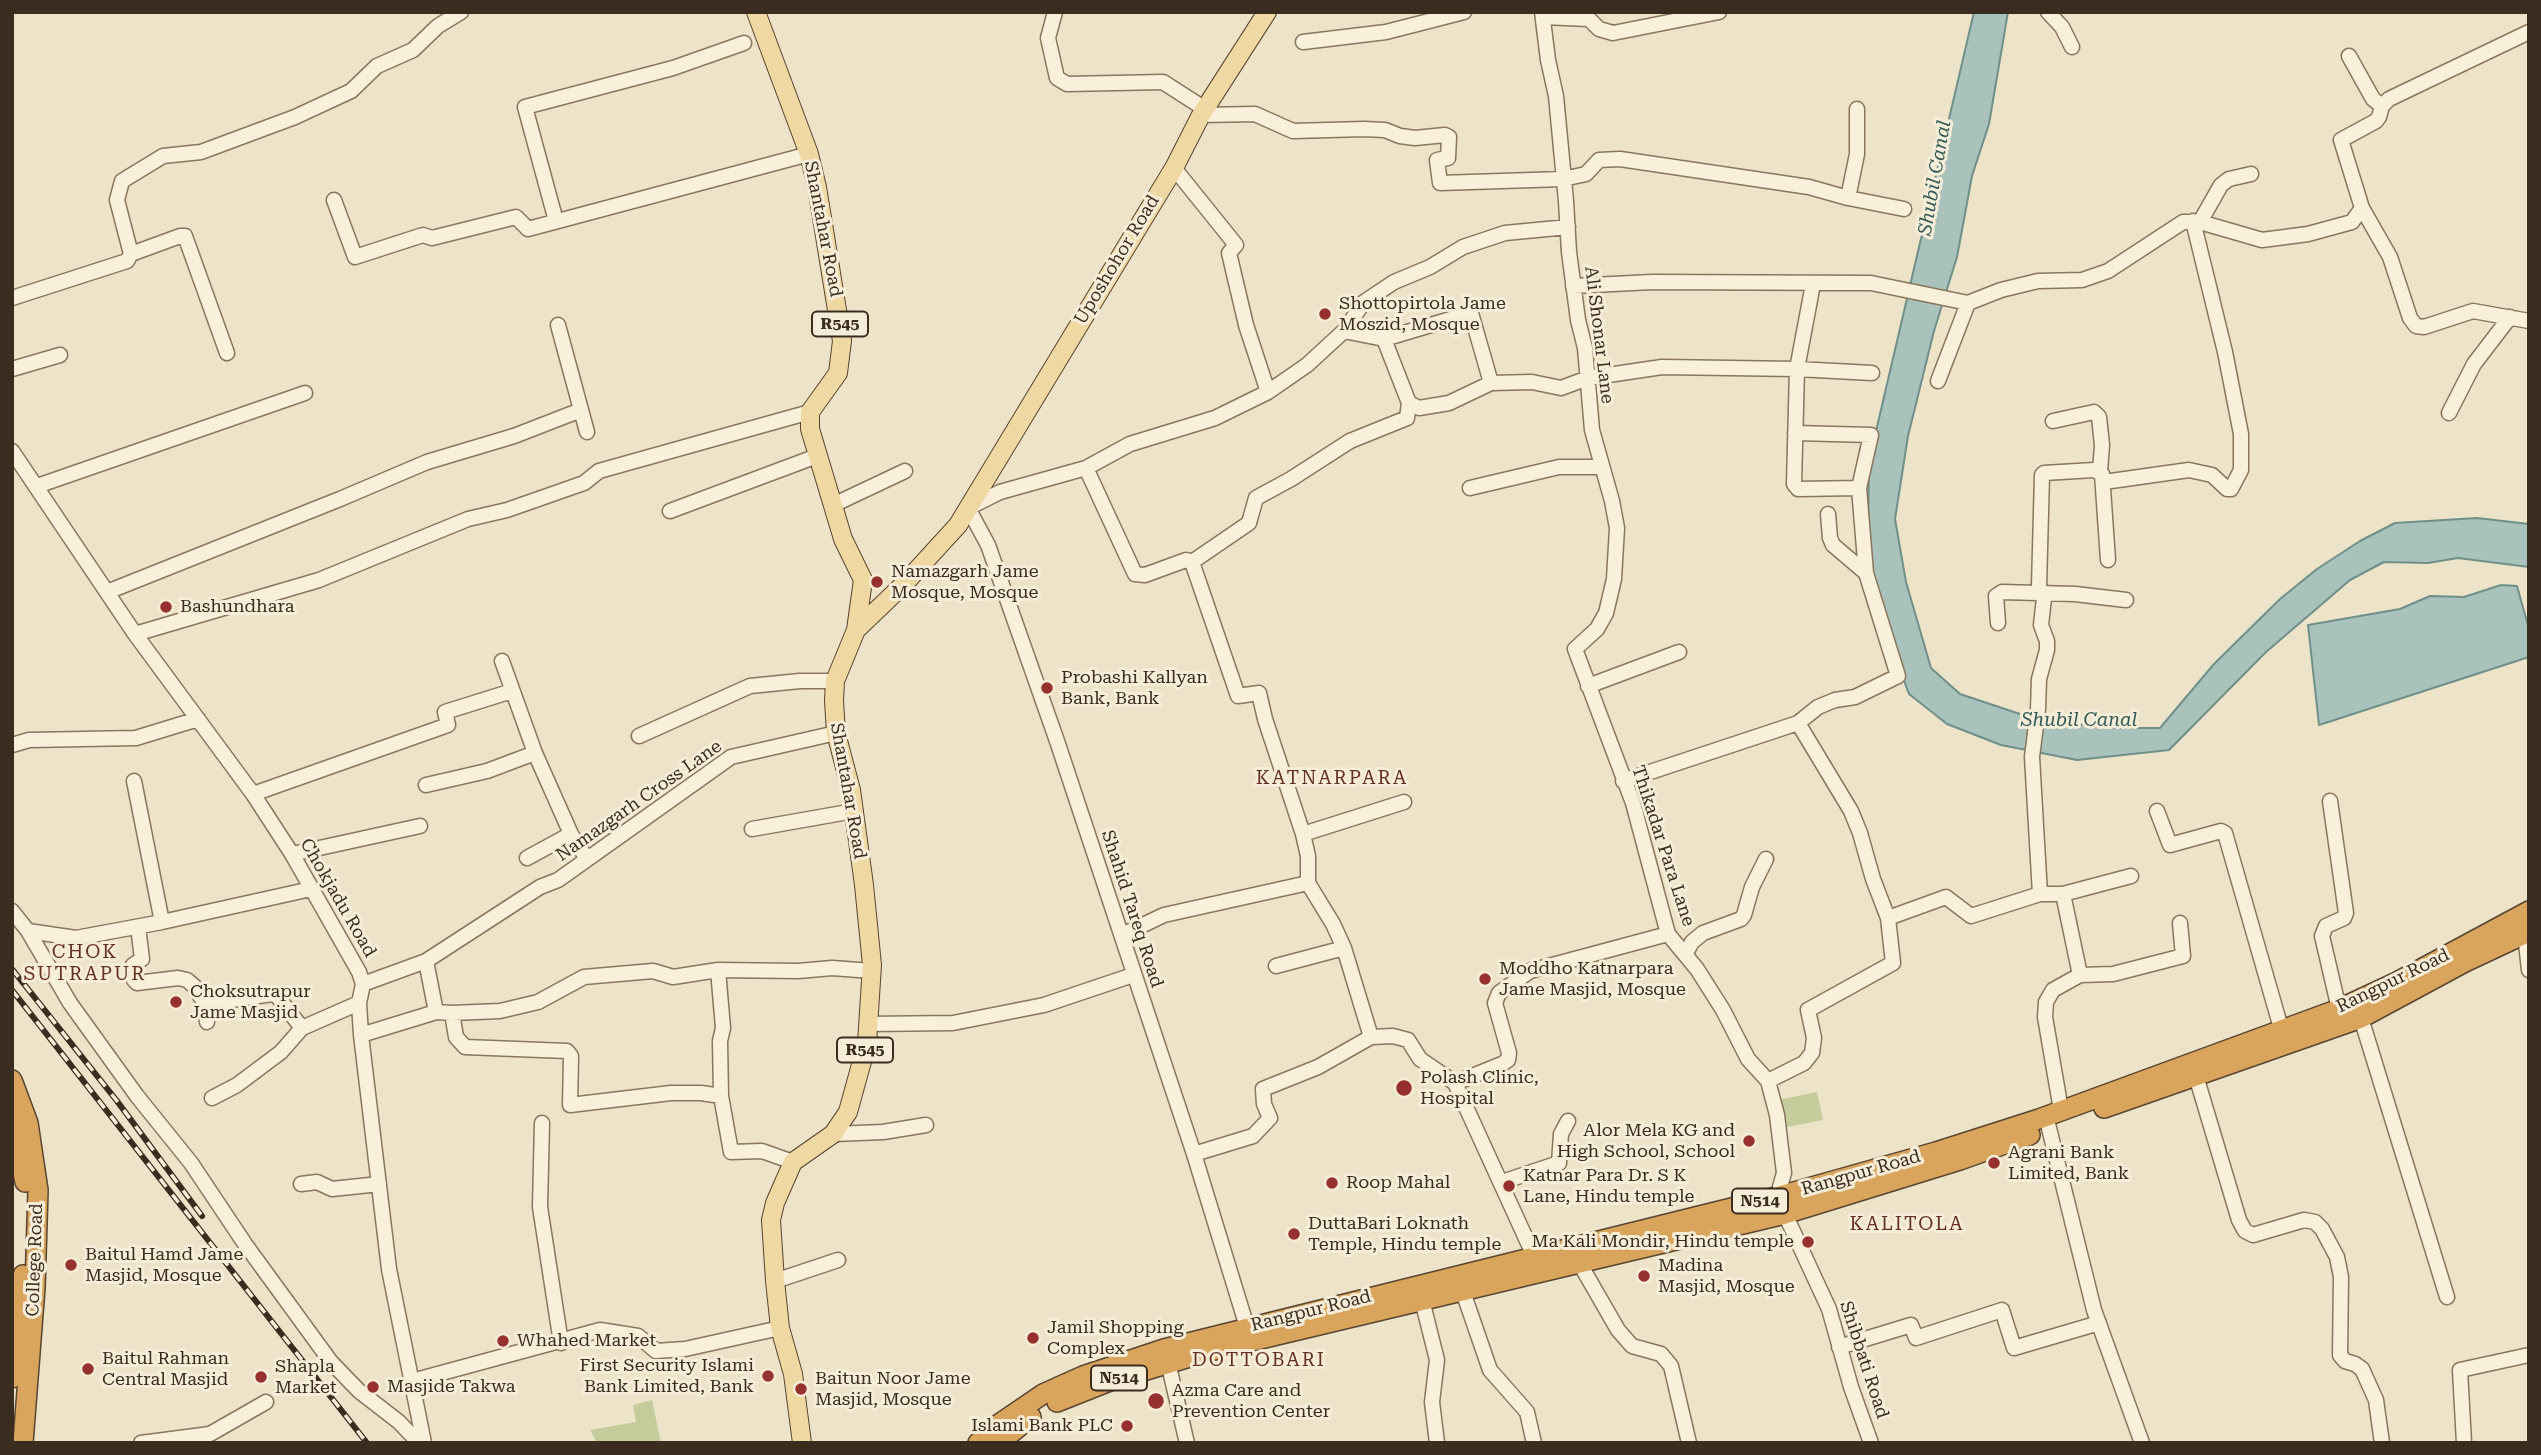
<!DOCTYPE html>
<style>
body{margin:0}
#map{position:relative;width:2541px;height:1455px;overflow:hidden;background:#ede3c8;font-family:"Roboto Serif",serif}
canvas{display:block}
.frame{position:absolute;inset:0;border:14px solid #3a2d20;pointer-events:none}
</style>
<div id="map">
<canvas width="2541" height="1455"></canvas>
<div class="frame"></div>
</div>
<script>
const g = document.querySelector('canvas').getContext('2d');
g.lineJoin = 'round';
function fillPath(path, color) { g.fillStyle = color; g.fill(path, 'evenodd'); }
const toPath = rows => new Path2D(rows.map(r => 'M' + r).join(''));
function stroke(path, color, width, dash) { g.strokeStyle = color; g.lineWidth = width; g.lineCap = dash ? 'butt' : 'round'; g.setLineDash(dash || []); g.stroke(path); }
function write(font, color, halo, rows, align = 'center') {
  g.font = font + ' "Roboto Serif",serif'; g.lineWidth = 6; g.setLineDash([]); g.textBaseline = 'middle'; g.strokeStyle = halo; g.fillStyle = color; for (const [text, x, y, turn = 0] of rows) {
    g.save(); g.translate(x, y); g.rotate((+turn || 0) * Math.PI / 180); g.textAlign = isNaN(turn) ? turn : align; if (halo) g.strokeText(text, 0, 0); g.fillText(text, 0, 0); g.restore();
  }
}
fillPath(toPath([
 [1817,1092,1823,1120,1782,1128,1778,1100],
 [652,1400,661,1443,597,1443,590,1430,636,1422,633,1405]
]), '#c5cc9c');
const water = toPath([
 [1974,12,2008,12,1989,124,1972,176,1957,257,1934,331,1908,436,1895,519,1906,582,1931,668,1960,694,2020,714,2075,724,2114,728,2160,728,2214,664,2280,599,2317,569,2360,541,2395,523,2477,518,2529,524,2529,567,2458,558,2428,563,2384,562,2350,580,2266,652,2169,750,2077,760,2001,745,1947,724,1909,694,1880,617,1868,539,1869,461,1974,12],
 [2501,585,2517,586,2529,629,2529,657,2319,725,2308,625,2400,609,2430,596,2464,597,2501,585]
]);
fillPath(water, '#a9c2bb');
stroke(water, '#6f9089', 2);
const minor = toPath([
 [1055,12,1048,38,1057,78,1067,84,1163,82,1205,109],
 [1542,12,1548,60,1556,96,1566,201,1569,252,1578,320,1585,348,1592,430,1612,501,1617,528,1614,579,1606,613,1597,629,1575,649,1633,803,1668,934,1697,969,1723,1010,1748,1059,1768,1081,1777,1115,1784,1173,1780,1187,1780,1196,1785,1214,1829,1309,1851,1387,1871,1443],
 [2048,12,2062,27,2072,47],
 [1543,17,1589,19,1599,29,1613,33,1719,12],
 [2529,32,2389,99,2382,106,2379,117,2376,121,2341,140,2362,208,2390,257,2410,318,2416,326,2424,327,2473,311,2529,321],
 [1303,42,1386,32,1464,12],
 [2349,56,2373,99,2382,106],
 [1201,115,1255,114,1293,131,1364,129,1385,130,1400,136,1415,138,1445,135,1449,137,1448,158,1437,160,1440,183,1563,179,1586,174,1599,160,1620,159,1809,187,1848,198,1904,209],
 [1174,168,1236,245,1229,253,1246,325,1268,392],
 [1848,198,1857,154,1857,109],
 [334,200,355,257,423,235,432,238,516,217,528,229,809,154],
 [556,221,525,107,673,68,744,43],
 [2200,222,2221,185,2229,179,2251,174],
 [131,254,180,236,185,236,227,353],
 [1813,284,1797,369,1794,484,1798,489,1859,488],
 [1573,286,1652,282,1871,283,1968,303,2001,290,2038,281,2082,280,2108,271,2183,222,2200,222,2262,240,2308,234,2352,222,2362,208],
 [12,298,127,261,131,254,117,200,122,181,163,156,201,152,295,117,351,91,377,66,413,50,438,26,461,12],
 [558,325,587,432],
 [1344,331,1364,302,1394,282,1430,267,1463,247,1505,233,1568,227],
 [1384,339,1471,313,1491,383],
 [12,369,60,355],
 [1938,381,1968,303],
 [2449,413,2474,364,2510,317],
 [2053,421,2094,412,2099,417,2102,445,2100,471],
 [12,451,135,634,253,794,292,854,359,972,363,984,359,1003,361,1035,389,1269,424,1443],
 [1086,468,1135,574,1145,575,1186,560,1192,562,1238,696,1259,693,1265,719,1303,834,1308,856,1308,883],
 [2104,482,2189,470,2212,475,2227,489,2231,489,2241,470,2241,434,2225,352,2193,221],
 [37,486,305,393],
 [1470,488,1559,467,1601,467],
 [833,505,905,471],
 [670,511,817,456],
 [1828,514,1830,538,1833,545,1866,573],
 [1192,562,1249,523,1256,498,1291,479,1350,441,1407,418,1409,403],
 [107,592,340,499,427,462,514,436,581,410],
 [1998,623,1996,596,2002,592,2075,594,2126,600],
 [135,634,319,580,468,519,507,510,584,483,599,471,810,412],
 [502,661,535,753,571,834,587,859],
 [1588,686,1679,652],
 [639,736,750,686,800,681,835,681],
 [12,745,29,740,136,738,198,719],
 [134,781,162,922],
 [1623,781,1798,723,1818,707,1835,700,1855,697,1898,676,1866,573,1859,488,1871,435,1795,433],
 [426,785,487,771,535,753],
 [253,794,448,725,445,712,512,691],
 [2330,801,2346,913,2344,918,2326,926,2322,936,2339,1009],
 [2157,811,2170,845,2221,831,2225,833,2281,1028],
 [752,829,854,811],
 [1303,834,1404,802],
 [292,854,420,826],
 [527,858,571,834],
 [1308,883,1333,924,1344,948,1371,1037,1393,1036,1408,1040,1420,1059,1455,1083,1534,1256],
 [2040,894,2032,757,2038,709,2039,679,2047,650,2047,641,2041,625,2044,598,2039,587,2042,475,2044,473,2094,470,2102,474,2108,560],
 [2063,894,2080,975],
 [12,911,28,931,70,1003,137,1096,191,1163,245,1244,331,1362,359,1391,399,1422,419,1443],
 [1888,918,1946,897,1971,916,2040,894,2063,894,2131,876],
 [138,927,142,959,133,965,134,980,137,983,178,978,187,980,194,986,205,1004,207,1022],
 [28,931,76,938,162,922,311,889],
 [2525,934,2529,970],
 [1122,935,1164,915,1308,883],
 [1686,953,1692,942,1703,933,1741,919,1744,915,1752,887,1766,859],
 [426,961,436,1012,452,1013,500,1011,538,1002,584,977,653,971,673,977,718,970,798,971,832,968,872,971],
 [1276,966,1344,948],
 [718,970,723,1028,720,1041,721,1096,731,1152,762,1151,793,1162],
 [363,984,426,961,540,887,558,880,731,757,836,733],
 [205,1004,272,994,277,996,302,1028],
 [452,1013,456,1037,465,1047,567,1051,571,1056,570,1105,671,1093,701,1093,721,1096],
 [2361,1018,2447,1297],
 [869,1024,953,1023,1044,1005,1133,975],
 [361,1035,436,1012],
 [2196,1076,2239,1220,2245,1231,2253,1235,2304,1220,2315,1222,2322,1229,2337,1257,2341,1277,2340,1355,2345,1361,2355,1364,2362,1369,2376,1400,2382,1443],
 [1768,1081,1804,1063,1812,1053,1814,1038,1808,1010,1893,963,1888,918,1873,879,1860,833,1851,811,1798,723],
 [1455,1083,1502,1064,1508,1060,1509,1053,1495,1003,1499,993,1530,971,1668,934],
 [212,1098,237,1085,281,1052,302,1028,359,1003],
 [2061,1110,2045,1017,2046,1002,2053,990,2080,975,2113,974,2183,956,2180,923],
 [2046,1116,2094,1310,2142,1443],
 [542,1123,540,1207,561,1343],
 [833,1134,883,1132,926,1125],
 [1194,1154,1253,1136,1270,1118,1264,1104,1263,1089,1318,1067,1371,1037],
 [1502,1182,1559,1163,1561,1134,1568,1121],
 [301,1184,317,1182,332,1189,379,1184],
 [1580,1264,1618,1330,1632,1346,1661,1354,1671,1366,1689,1443],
 [775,1281,838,1260],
 [1462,1289,1490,1370,1527,1412,1534,1443],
 [1422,1300,1437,1360,1432,1402,1437,1443],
 [1247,1327,1194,1154,1057,741,988,545,968,508,1000,492,1086,468,1130,444,1215,418,1268,392,1307,365,1344,331,1384,339,1409,403,1419,408,1449,403,1491,383,1532,382,1561,388,1588,378,1662,367,1797,369,1872,373],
 [1839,1347,1911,1325,1916,1338,2002,1310,2014,1348,2099,1323],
 [1166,1354,1187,1443],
 [412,1381,600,1330,638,1336,656,1351,685,1349,780,1328],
 [141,1443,210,1434,266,1402],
 [2464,1443,2460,1370,2529,1355]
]);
const major = toPath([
 [756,12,809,154,817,187,842,341,838,373,810,412,810,429,843,539,863,580,856,630,835,681,834,701,836,733,851,790,864,885,872,965,867,1043,848,1112,833,1134,793,1162,775,1203,771,1220,775,1281,780,1328,793,1374,802,1443],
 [856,630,905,583,958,525,1174,168,1201,115,1267,12]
]);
const highway = toPath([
 [12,1080,28,1123,38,1190,35,1288,23,1443],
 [2104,1108,2361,1018,2465,962,2529,932],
 [12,1122,25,1182],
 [12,1378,23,1275],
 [1057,1402,1110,1381,1210,1351,1785,1214,1960,1160,2030,1135],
 [978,1443,996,1426,1043,1394,1083,1376,1164,1349,1780,1196,1936,1152,2039,1119,2339,1009,2397,982,2529,911],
 [999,1443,1031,1417]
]);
stroke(minor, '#89765d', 17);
stroke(major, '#574431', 20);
stroke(highway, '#574431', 22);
stroke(minor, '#f8f0db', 14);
stroke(major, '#efd8a2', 18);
stroke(highway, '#d9a55c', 19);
const rail = toPath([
 [12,969,117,1101,202,1216],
 [12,990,367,1443]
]);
stroke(rail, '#3a2d20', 6);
stroke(rail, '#f5edd7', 3.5, [10]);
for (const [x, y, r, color] of [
 [1325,314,7,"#96312f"],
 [877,582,7,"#96312f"],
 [166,607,7,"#96312f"],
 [1047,688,7,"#96312f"],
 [1485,979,7,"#96312f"],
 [176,1002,7,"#96312f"],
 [1404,1088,9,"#96312f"],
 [1749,1141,7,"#96312f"],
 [1994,1163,7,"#96312f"],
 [1332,1183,7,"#96312f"],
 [1509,1186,7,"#96312f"],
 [1294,1234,7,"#96312f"],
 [1808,1242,7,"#96312f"],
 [71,1265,7,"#96312f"],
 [1644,1276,7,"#96312f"],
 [1033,1338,7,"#96312f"],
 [503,1341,7,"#96312f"],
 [88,1369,7,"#96312f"],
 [768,1376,7,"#96312f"],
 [261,1377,7,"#96312f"],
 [373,1387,7,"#96312f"],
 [801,1389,7,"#96312f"],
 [1156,1401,9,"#96312f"],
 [1127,1426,7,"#96312f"]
]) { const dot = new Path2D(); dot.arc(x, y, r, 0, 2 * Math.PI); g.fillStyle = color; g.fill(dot); stroke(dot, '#f5edd7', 2.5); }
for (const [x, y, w] of [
 [840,324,56],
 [865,1050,56],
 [1760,1201,56],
 [1119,1378,56]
]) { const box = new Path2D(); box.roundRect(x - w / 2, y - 12.5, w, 25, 5); g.fillStyle = '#f5edd7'; g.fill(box); stroke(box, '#3a2d20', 2); }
write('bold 16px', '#3a2d20', null, [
 ["R545",840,324],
 ["R545",865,1050],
 ["N514",1760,1201],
 ["N514",1119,1378]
]);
write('18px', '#3a2d20', '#f5edd7', [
 ["Shantahar Road",823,229,79],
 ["Uposhohor Road",1117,260,-59],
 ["Ali Shonar Lane",1599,335,83],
 ["Shantahar Road",848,791,80],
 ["Namazgarh Cross Lane",639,801,-35],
 ["Thikadar Para Lane",1663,846,72],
 ["Chokjadu Road",338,898,60],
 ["Shahid Tareq Road",1132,909,72],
 ["Rangpur Road",2393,981,-26],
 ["Rangpur Road",1861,1173,-16],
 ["College Road",35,1260,-88],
 ["Rangpur Road",1311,1311,-14],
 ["Shibbati Road",1864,1360,72]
]);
write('18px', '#3a2d20', '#f5edd7', [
 ["Shottopirtola Jame",1339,304],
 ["Moszid, Mosque",1339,325],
 ["Namazgarh Jame",891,572],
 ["Mosque, Mosque",891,593],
 ["Bashundhara",180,607],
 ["Probashi Kallyan",1061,678],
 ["Bank, Bank",1061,699],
 ["Moddho Katnarpara",1499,969],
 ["Jame Masjid, Mosque",1499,990],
 ["Choksutrapur",190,992],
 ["Jame Masjid",190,1013],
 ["Polash Clinic,",1420,1078],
 ["Hospital",1420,1099],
 ["Alor Mela KG and",1735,1131,"right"],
 ["High School, School",1735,1152,"right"],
 ["Agrani Bank",2008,1153],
 ["Limited, Bank",2008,1174],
 ["Katnar Para Dr. S K",1523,1176],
 ["Lane, Hindu temple",1523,1197],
 ["Roop Mahal",1346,1183],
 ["DuttaBari Loknath",1308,1224],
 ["Temple, Hindu temple",1308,1245],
 ["Ma Kali Mondir, Hindu temple",1794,1242,"right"],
 ["Baitul Hamd Jame",85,1255],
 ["Masjid, Mosque",85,1276],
 ["Madina",1658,1266],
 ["Masjid, Mosque",1658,1287],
 ["Jamil Shopping",1047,1328],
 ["Complex",1047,1349],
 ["Whahed Market",517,1341],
 ["Baitul Rahman",102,1359],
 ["Central Masjid",102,1380],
 ["First Security Islami",754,1366,"right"],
 ["Bank Limited, Bank",754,1387,"right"],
 ["Shapla",275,1367],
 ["Market",275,1388],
 ["Baitun Noor Jame",815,1379],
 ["Masjid, Mosque",815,1400],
 ["Masjide Takwa",387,1387],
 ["Azma Care and",1172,1391],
 ["Prevention Center",1172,1412],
 ["Islami Bank PLC",1113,1426,"right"]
], 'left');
write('italic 19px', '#305957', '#f5edd7', [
 ["Shubil Canal",1935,178,-80],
 ["Shubil Canal",2079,720]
]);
g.letterSpacing = '2px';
write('19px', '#653121', '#f5edd7', [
 ["KATNARPARA",1332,778],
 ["CHOK",85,952],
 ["SUTRAPUR",85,974],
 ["KALITOLA",1907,1224],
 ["DOTTOBARI",1259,1360]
]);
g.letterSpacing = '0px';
</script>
